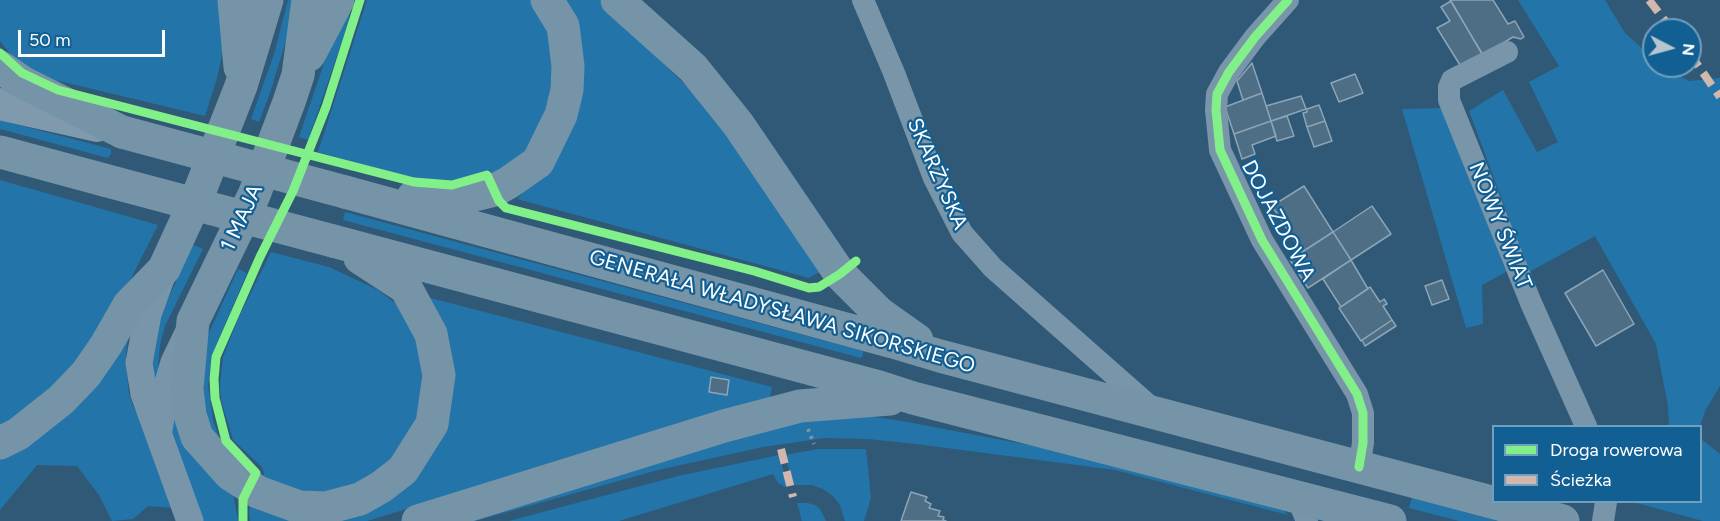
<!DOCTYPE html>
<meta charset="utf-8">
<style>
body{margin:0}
#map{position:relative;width:1720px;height:521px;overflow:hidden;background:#2f5976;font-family:Figtree,sans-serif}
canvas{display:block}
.legend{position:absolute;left:1492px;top:425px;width:210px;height:78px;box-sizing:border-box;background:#125f93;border:2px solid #719fbe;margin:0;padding:8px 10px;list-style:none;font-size:18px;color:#fff}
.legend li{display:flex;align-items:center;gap:12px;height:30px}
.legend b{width:30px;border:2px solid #719fbe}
.north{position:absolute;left:1642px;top:18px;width:60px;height:60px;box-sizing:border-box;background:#125f93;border:2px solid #719fbe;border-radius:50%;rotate:96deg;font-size:16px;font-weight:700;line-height:24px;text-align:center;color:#fff}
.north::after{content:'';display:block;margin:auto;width:21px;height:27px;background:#b6c5cf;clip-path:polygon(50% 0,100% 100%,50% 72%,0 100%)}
.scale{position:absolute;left:18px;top:30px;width:147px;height:27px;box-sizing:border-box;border:3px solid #fff;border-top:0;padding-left:8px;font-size:18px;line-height:21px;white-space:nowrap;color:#fff;-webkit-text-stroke:4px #125f93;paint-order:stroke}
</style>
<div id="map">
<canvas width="1720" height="521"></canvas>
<ul class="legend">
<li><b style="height:8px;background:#82f089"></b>Droga rowerowa</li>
<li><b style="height:8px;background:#d1b7ad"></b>Ścieżka</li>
</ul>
<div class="north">N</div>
<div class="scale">50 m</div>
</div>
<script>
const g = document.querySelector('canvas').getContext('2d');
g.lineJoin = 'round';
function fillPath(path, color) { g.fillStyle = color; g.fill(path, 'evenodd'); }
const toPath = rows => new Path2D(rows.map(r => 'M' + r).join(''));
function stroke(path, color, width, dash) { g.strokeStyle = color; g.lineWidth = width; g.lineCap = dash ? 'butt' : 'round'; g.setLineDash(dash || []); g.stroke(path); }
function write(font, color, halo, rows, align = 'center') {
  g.font = font + ' Figtree,sans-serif'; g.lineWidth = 4.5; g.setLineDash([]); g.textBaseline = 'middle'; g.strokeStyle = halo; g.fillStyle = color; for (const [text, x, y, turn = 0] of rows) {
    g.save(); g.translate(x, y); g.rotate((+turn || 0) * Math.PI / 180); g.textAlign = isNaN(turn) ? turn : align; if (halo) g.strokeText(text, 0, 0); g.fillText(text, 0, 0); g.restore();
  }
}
fillPath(toPath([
 [0,0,224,0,225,41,217,78,205,116,55,80,15,60,0,41],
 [288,0,294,0,287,37,270,93,259,122,251,119,274,54],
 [352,0,348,24,308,140,299,137,342,10],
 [367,0,536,0,561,68,535,141,517,162,493,176,490,170,462,179,435,182,419,180,318,152],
 [561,0,599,0,728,127,827,268,809,278,517,199,531,184,548,161],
 [1518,0,1605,0,1625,33,1654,59,1654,66,1661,66,1689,81,1720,78,1720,386,1706,409,1700,426,1669,426,1668,406,1656,344,1595,236,1529,272,1469,111,1503,90,1537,152,1558,142,1529,82,1559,66],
 [1447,108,1506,272,1482,285,1483,324,1466,328,1402,109],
 [0,120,111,149,111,154,108,158,0,129],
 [0,180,158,225,112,316,66,383,0,433],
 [345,212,863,351,863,355,861,358,343,220],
 [193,245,203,249,165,326,160,345,156,391,148,374,161,314],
 [271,252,329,267,378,290,402,308,430,365,416,436,376,476,321,496,263,483,264,473,262,467,233,440,221,400,220,385,223,357,238,319],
 [238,269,247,273,212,355,208,385,213,420,222,446,220,447,205,419,202,348],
 [427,297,772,387,770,399,367,521,250,521,249,511,252,500,291,516,424,458],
 [129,331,126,354,128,389,132,403,150,441,173,508,148,506,133,519,112,521,99,495,77,466,37,465,0,510,0,457],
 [176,393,232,487,238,521,201,521,175,448,170,419],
 [862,415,902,421,1092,457,1284,511,1288,515,1115,470,916,444,868,439,825,438,763,447,658,470,475,521,448,521,796,421],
 [1701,439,1720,454,1720,521,1703,521,1633,502,1700,502],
 [818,449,866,449,871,498,864,521,845,521,840,505,833,496,823,489,811,485,793,485,785,455],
 [779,455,788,486,785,487,778,483,773,474,619,521,509,521,678,476],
 [1412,498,1498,521,1459,521,1409,508],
 [797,503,808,503,815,505,820,509,826,521,802,521]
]), '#2375a9');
const building = toPath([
 [1450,0,1493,0,1508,24,1515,21,1524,37,1521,39,1513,37,1483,55,1450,0],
 [1451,1,1482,54,1460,65,1437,28,1450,21,1441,7,1451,1],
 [1252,63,1262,93,1243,100,1237,81,1252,63],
 [1355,74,1363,93,1339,102,1331,83,1355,74],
 [1262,93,1271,121,1234,134,1225,107,1262,93],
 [1301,96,1306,109,1271,121,1266,106,1301,96],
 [1319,105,1325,121,1307,127,1303,113,1307,112,1307,109,1319,105],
 [1287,116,1294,136,1277,141,1271,121,1287,116],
 [1271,121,1276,136,1252,145,1255,154,1242,159,1234,134,1271,121],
 [1325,121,1332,141,1314,147,1307,127,1325,121],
 [1304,186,1333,232,1302,252,1272,206,1304,186],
 [1372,206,1391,234,1351,260,1333,232,1372,206],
 [1333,232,1351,260,1308,288,1290,260,1333,232],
 [1351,260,1368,289,1341,307,1323,279,1351,260],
 [1603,270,1634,324,1596,346,1565,293,1603,270],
 [1442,280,1449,299,1432,305,1425,286,1442,280],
 [1370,287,1380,302,1384,299,1387,304,1383,306,1392,320,1361,341,1339,308,1370,287],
 [1392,320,1396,326,1365,346,1362,340,1392,320],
 [711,377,729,380,727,395,709,392,711,377],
 [911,492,927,497,925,501,931,504,929,508,940,511,938,516,944,517,943,520,946,521,901,521,911,492]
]);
fillPath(building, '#4d6e85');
stroke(building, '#8ca5b7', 1.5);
stroke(toPath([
 [808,429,814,444]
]), '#7895a9', 4, [3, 4.5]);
stroke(toPath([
 [863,0,894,73,934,178,962,233,993,268,1154,410],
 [1288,0,1255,37,1229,72,1217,94,1216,110,1220,150,1262,240,1357,394,1363,413,1363,443,1359,467],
 [1507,52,1452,80,1449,87,1449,100,1531,303,1586,426],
 [1296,495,1307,521],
 [1603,521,1606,502]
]), '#7895a9', 22);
stroke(toPath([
 [163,273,148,314,139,363,144,394,190,521],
 [159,430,165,393,174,362,187,335]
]), '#7895a9', 27);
stroke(toPath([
 [0,104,97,126]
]), '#7f9aad', 32);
stroke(toPath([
 [234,0,240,67],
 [308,0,298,75,289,102,254,195,193,321,187,389,190,415,197,437,230,474,258,492,299,507,326,508,360,499,381,487,403,470,432,424,439,375,431,334,406,288,360,258],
 [617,0,693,68,738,124,840,274,879,313,917,340],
 [309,55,338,0],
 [0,67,22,82,122,132],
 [0,152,104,180],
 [345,192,893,342,940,356,1563,521],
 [413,197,454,200,495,190,508,183,538,162,561,115,567,90,568,66,563,26,547,0],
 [333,241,879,387,913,398,1390,521],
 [0,443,18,434,61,400,86,374,106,345,129,305,164,269,199,193,241,86,267,0],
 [418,521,724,426,800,406,890,399]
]), '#7694a7', 33);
stroke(toPath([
 [122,132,345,192],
 [104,180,333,241]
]), '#7694a7', 33);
stroke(toPath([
 [1649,0,1672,30],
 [1690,54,1720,97],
 [781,449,793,497]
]), '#d1b7ad', 8, [15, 8]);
stroke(toPath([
 [1288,0,1255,37,1229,72,1217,94,1216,110,1220,150,1262,240,1357,394,1363,413,1363,443,1359,467],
 [0,53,22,73,58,90,414,182,452,185,487,175,499,201,506,208,754,271,809,288,819,287,840,274,856,261],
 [243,521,243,499,256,473,226,441,215,398,214,379,216,357,260,257,293,191,326,107,360,0]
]), '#82f089', 9);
write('21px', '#fff', '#125f93', [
 ["SKARŻYSKA",937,174,66],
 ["1 MAJA",242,218,-65],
 ["DOJAZDOWA",1278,221,62],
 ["NOWY ŚWIAT",1500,226,68],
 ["GENERAŁA WŁADYSŁAWA SIKORSKIEGO",782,312,16]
]);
</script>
